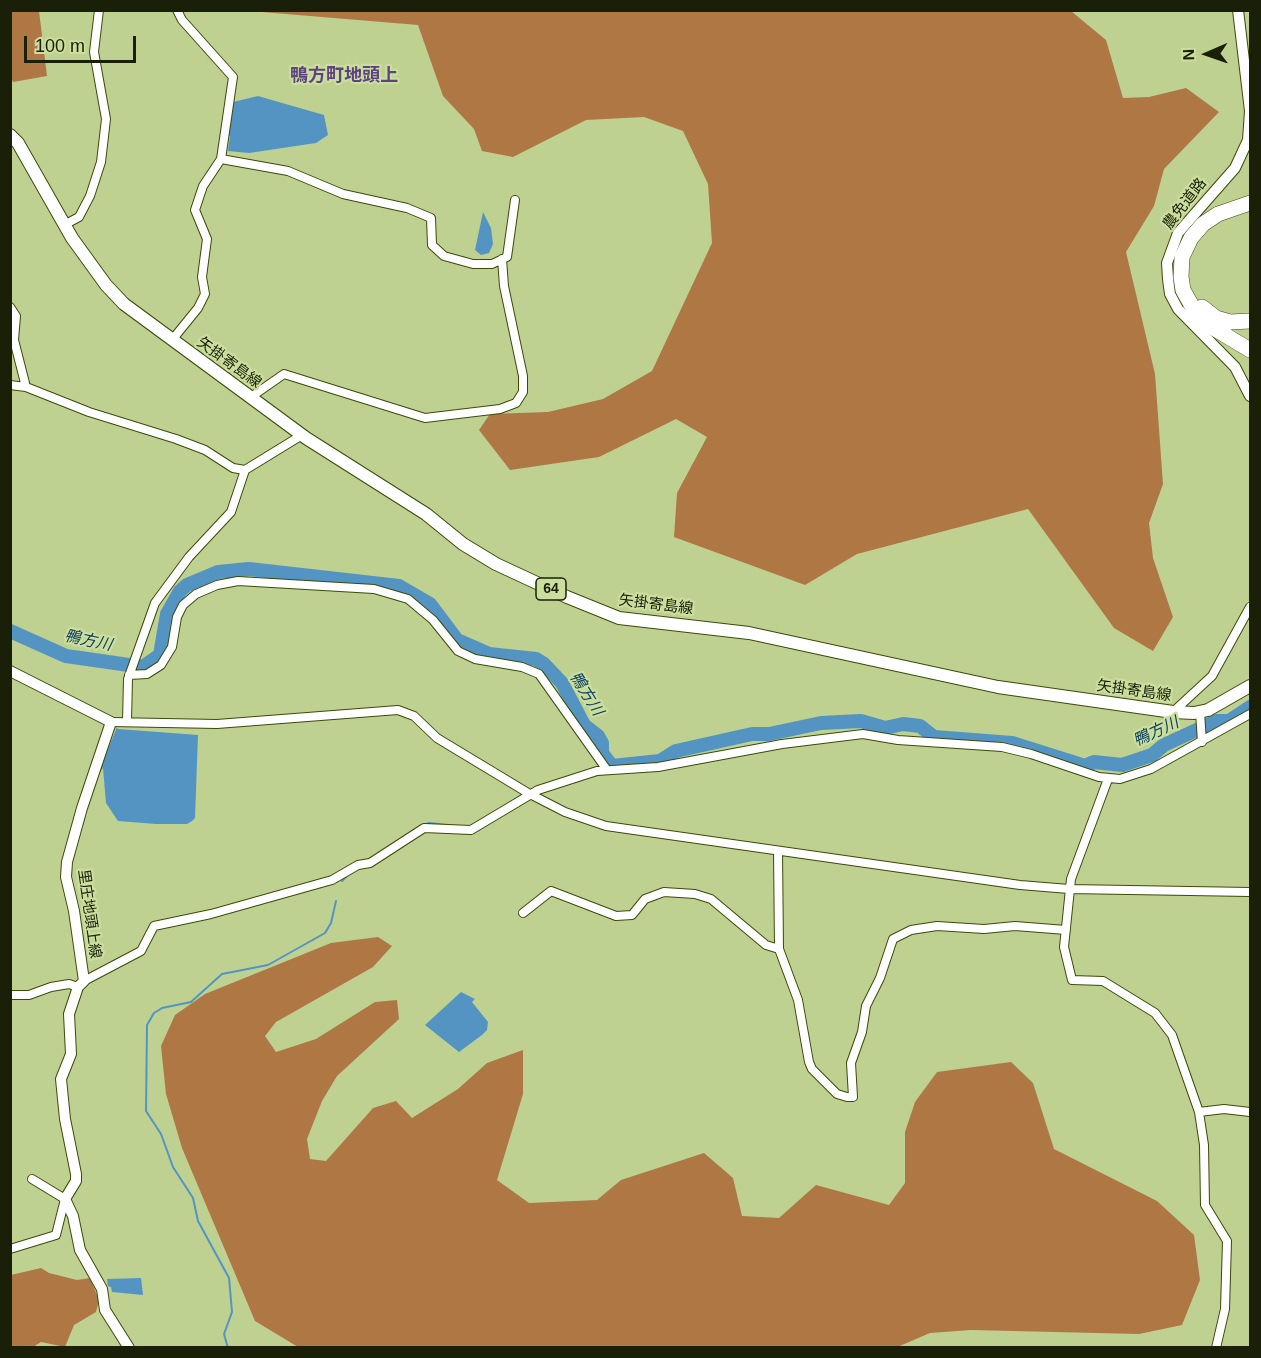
<!DOCTYPE html>
<meta charset="utf-8">
<style>
body{margin:0}
#map{position:relative;width:1261px;height:1358px;overflow:hidden;background:#bed191;font-family:Arial,sans-serif}
canvas{display:block}
.frame{position:absolute;inset:0;border:12px solid #192007;pointer-events:none}
.north{position:absolute;left:1177px;top:24px;width:60px;height:60px;-webkit-text-stroke:4px #cbde9e;paint-order:stroke;rotate:268deg;font-size:16px;font-weight:700;line-height:24px;text-align:center;color:#192007}
.north::after{content:'';display:block;margin:auto;width:21px;height:27px;background:#192007;clip-path:polygon(50% 0,100% 100%,50% 72%,0 100%)}
.scale{position:absolute;left:24px;top:36px;width:112px;height:27px;box-sizing:border-box;border:3px solid #192007;border-top:0;padding-left:8px;font-size:18px;line-height:21px;white-space:nowrap;color:#192007;-webkit-text-stroke:4px #cbde9e;paint-order:stroke}
</style>
<div id="map">
<canvas width="1261" height="1358"></canvas>
<div class="frame"></div>
<div class="north">N</div>
<div class="scale">100 m</div>
</div>
<script>
const g = document.querySelector('canvas').getContext('2d');
g.lineJoin = 'round';
function fillPath(path, color) { g.fillStyle = color; g.fill(path, 'evenodd'); }
const toPath = rows => new Path2D(rows.map(r => 'M' + r).join(''));
function stroke(path, color, width, dash) { g.strokeStyle = color; g.lineWidth = width; g.lineCap = dash ? 'butt' : 'round'; g.setLineDash(dash || []); g.stroke(path); }
function write(font, color, halo, rows, align = 'center') {
  g.font = font + ' Arial,"Noto Sans JP",sans-serif'; g.lineWidth = 4.5; g.setLineDash([]); g.textBaseline = 'middle'; g.strokeStyle = halo; g.fillStyle = color; for (const [text, x, y, turn = 0] of rows) {
    g.save(); g.translate(x, y); g.rotate((+turn || 0) * Math.PI / 180); g.textAlign = isNaN(turn) ? turn : align; if (halo) g.strokeText(text, 0, 0); g.fillText(text, 0, 0); g.restore();
  }
}
fillPath(toPath([
 [11,10,39,11,47,76,13,82,10,75],
 [250,11,1071,11,1106,40,1123,98,1149,97,1186,88,1219,112,1164,169,1154,206,1126,252,1155,374,1163,484,1149,523,1153,558,1173,617,1153,651,1114,628,1028,509,857,554,805,585,674,537,677,493,707,437,676,419,599,457,510,470,479,430,490,414,548,412,603,399,652,371,712,243,708,184,683,131,644,117,586,120,513,157,482,151,474,129,443,96,418,25],
 [378,937,392,946,373,967,276,1022,265,1036,276,1052,316,1039,375,1002,397,1000,399,1019,337,1076,322,1101,307,1139,310,1159,326,1161,373,1108,396,1101,412,1118,458,1089,487,1063,523,1050,523,1094,497,1180,529,1203,597,1200,621,1180,704,1153,733,1178,742,1216,779,1218,816,1185,889,1205,905,1183,905,1132,915,1102,937,1072,1011,1062,1033,1083,1054,1149,1157,1201,1194,1235,1200,1280,1182,1325,1139,1334,971,1330,930,1333,895,1348,298,1347,255,1321,182,1148,166,1094,161,1046,175,1015,205,994,331,943],
 [41,1268,49,1273,77,1280,90,1278,99,1300,96,1312,74,1325,65,1347,41,1342,33,1347,11,1348,11,1275]
]), '#ae7744');
fillPath(toPath([
 [258,96,324,115,328,135,316,143,249,153,228,151,230,136,227,136,233,102],
 [483,212,491,228,493,244,489,253,481,255,475,250],
 [117,727,118,729,198,735,195,818,192,821,187,824,156,824,118,821,106,803,103,768,96,778],
 [461,992,475,999,472,1002,488,1022,487,1030,482,1035,459,1052,425,1025],
 [141,1278,143,1295,112,1292,111,1287,108,1286,107,1279]
]), '#5494c3');
stroke(toPath([
 [515,799,525,793],
 [424,825,429,823,448,825],
 [342,881,348,875],
 [228,1348,224,1334,232,1312,229,1278,198,1221,193,1198,173,1167,161,1134,146,1111,147,1025,154,1013,162,1008,191,1002,222,974,268,965,325,933,331,923,336,901]
]), '#5494c3', 2);
stroke(toPath([
 [10,631,66,656,143,667,160,655,167,614,180,591,187,585,218,572,249,569,399,586,430,604,457,640,489,654,536,659,544,664,562,683,584,725,598,736,602,743,602,753,612,766,660,761,676,751,752,734,769,734,821,723,861,721,885,728,903,724,920,726,934,737,1012,743,1085,766,1094,762,1122,765,1152,755,1164,745,1216,721,1229,721,1250,707]
]), '#5494c3', 14);
const street = toPath([
 [221,159,288,171,343,194,407,208,431,218,432,245,444,256,473,264,492,264,507,257,515,200],
 [64,225,79,217,90,196,101,162,106,119,94,52,99,10],
 [10,307,16,316,14,340,26,387],
 [172,340,198,308,205,294,202,277,207,239,195,210,203,186,221,159,233,77,182,20,177,10],
 [10,385,26,387,89,412,176,439,205,450,233,468,245,470],
 [251,397,284,374,425,418,500,409,516,403,523,392,523,376,504,286,502,259],
 [129,675,147,674,161,665,172,647,177,617,183,605,196,594,217,585,238,581,374,589,408,599,433,620,458,651,475,659,522,667,539,674,607,770],
 [1173,712,1212,676,1250,607],
 [1200,712,1202,742],
 [127,721,128,679,155,603,189,557,231,512,245,470,302,435],
 [111,722,217,724,398,710,414,716,437,738,528,793,565,812,606,826,1020,885,1069,889,1250,892],
 [1108,779,1071,879,1064,947,1072,980,1103,981,1155,1013,1172,1035,1199,1112,1204,1145,1205,1205,1227,1241,1225,1309,1216,1348],
 [778,851,779,949,798,1000,809,1062,812,1069,837,1094,847,1097,853,1097,851,1063,862,1032,866,1006,880,978,893,939,911,930,937,926,984,929,1015,926,1066,930],
 [523,913,551,891,616,916,632,915,645,899,664,892,695,894,711,899,766,945,779,949],
 [84,981,141,951,154,926,211,914,332,880,358,865,370,863,424,828,471,830,538,790,597,771,658,767,782,744,863,734,898,740,1002,747,1031,754,1099,777,1120,779,1151,769,1250,714],
 [10,995,29,995,51,987,69,984,78,987],
 [1199,1112,1224,1109,1250,1112],
 [10,1249,56,1235,65,1199,32,1179]
]);
const secondary = toPath([
 [1238,10,1250,111,1248,140,1235,168,1178,233,1167,263,1168,279,1170,294,1178,309,1235,367,1250,396],
 [10,671,111,722,82,808,67,862,66,877,74,911,84,981,78,987,69,1014,71,1054,61,1079,65,1119,76,1174,76,1181,65,1199,73,1216,80,1250,102,1289,105,1310,129,1348]
]);
const primary = toPath([
 [10,135,18,143,72,238,106,285,124,304,306,438,426,514,463,544,496,564,567,597,619,618,749,633,998,687,1173,712,1194,713,1208,710,1250,686]
]);
const highway = toPath([
 [1250,203,1218,214,1203,224,1191,238,1182,257,1181,277,1183,290,1197,315,1210,326,1250,350],
 [1202,307,1216,318,1230,322,1250,321]
]);
stroke(street, '#3c4a09', 10);
stroke(secondary, '#3c4a09', 12);
stroke(primary, '#3c4a09', 14);
stroke(highway, '#3c4a09', 16);
stroke(street, '#fff', 8);
stroke(secondary, '#fff', 10);
stroke(primary, '#fff', 12);
stroke(highway, '#fff', 15);
for (const [x, y, w] of [
 [551,589,30]
]) { const box = new Path2D(); box.roundRect(x - w / 2, y - 11, w, 22, 4.5); g.fillStyle = '#cbde9e'; g.fill(box); stroke(box, '#192007', 1.5); }
write('bold 14px', '#192007', null, [
 ["64",551,589]
]);
write('15px', '#192007', '#cbde9e', [
 ["農免道路",1185,204,-52],
 ["矢掛寄島線",229,363,36],
 ["矢掛寄島線",656,605,7],
 ["矢掛寄島線",1134,691,8],
 ["里庄地頭上線",89,914,82]
]);
write('italic 16px', '#0e4161', '#cbde9e', [
 ["鴨方川",88,641,12],
 ["鴨方川",586,694,58],
 ["鴨方川",1156,732,-25]
]);
write('bold 18px', '#5d4480', '#cbde9e', [
 ["鴨方町地頭上",344,76]
]);
</script>
